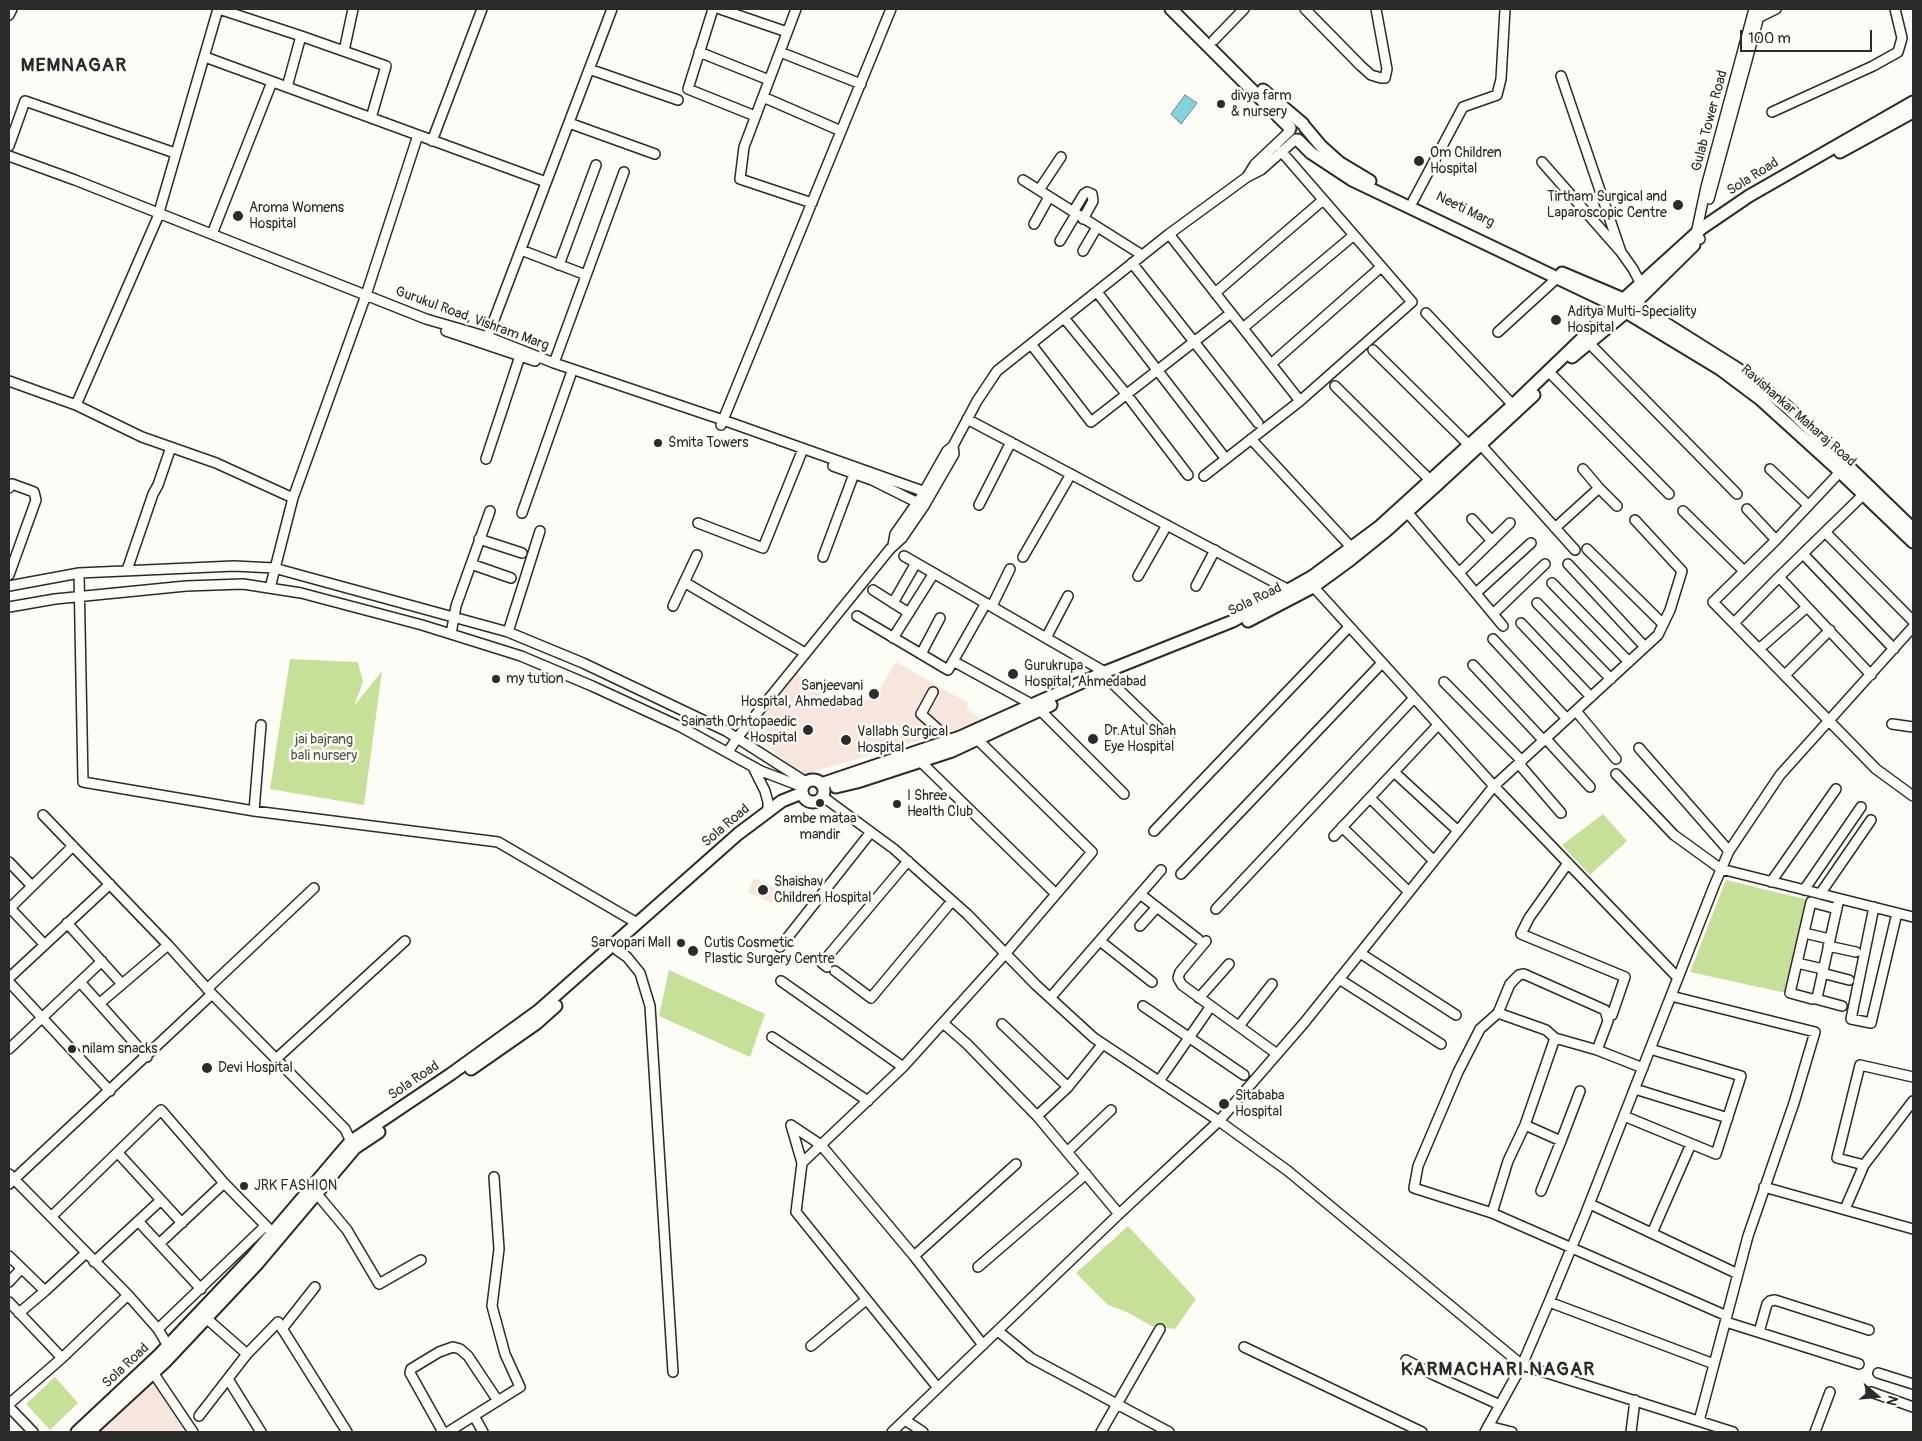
<!DOCTYPE html>
<style>
body{margin:0}
#map{position:relative;width:1922px;height:1441px;overflow:hidden;background:#fdfcf7;font-family:Pangolin,sans-serif}
canvas{display:block}
.frame{position:absolute;inset:0;border:10px solid #2b2b2b;pointer-events:none}
.north{position:absolute;left:1852px;top:1371px;width:50px;height:50px;-webkit-text-stroke:4px #fdfcf7;paint-order:stroke;rotate:107deg;font-size:14px;font-weight:700;line-height:20px;text-align:center;color:#2b2b2b}
.north::after{content:'';display:block;margin:auto;width:18px;height:22px;background:#2b2b2b;clip-path:polygon(50% 0,100% 100%,50% 72%,0 100%)}
.scale{position:absolute;left:1740px;top:30px;width:132px;height:22px;box-sizing:border-box;border:2px solid #2b2b2b;border-top:0;padding-left:6px;font-size:15px;line-height:18px;white-space:nowrap;color:#2b2b2b;-webkit-text-stroke:4px #fdfcf7;paint-order:stroke}
</style>
<div id="map">
<canvas width="1922" height="1441"></canvas>
<div class="frame"></div>
<div class="north">N</div>
<div class="scale">100 m</div>
</div>
<script>
const g = document.querySelector('canvas').getContext('2d');
g.lineJoin = 'round';
function fillPath(path, color) { g.fillStyle = color; g.fill(path, 'evenodd'); }
const toPath = rows => new Path2D(rows.map(r => 'M' + r).join(''));
function stroke(path, color, width, dash) { g.strokeStyle = color; g.lineWidth = width; g.lineCap = dash ? 'butt' : 'round'; g.setLineDash(dash || []); g.stroke(path); }
function write(font, color, halo, rows, align = 'center') {
  g.font = font + ' Pangolin,sans-serif'; g.lineWidth = 5; g.setLineDash([]); g.textBaseline = 'middle'; g.strokeStyle = halo; g.fillStyle = color; for (const [text, x, y, turn = 0] of rows) {
    g.save(); g.translate(x, y); g.rotate((+turn || 0) * Math.PI / 180); g.textAlign = isNaN(turn) ? turn : align; if (halo) g.strokeText(text, 0, 0); g.fillText(text, 0, 0); g.restore();
  }
}
fillPath(toPath([
 [896,662,968,703,967,709,984,721,803,775,747,730,794,671,837,705,874,699],
 [754,878,778,889,772,903,748,892],
 [152,1382,185,1432,99,1432]
]), '#f7e6de');
fillPath(toPath([
 [290,659,358,662,363,682,354,706,382,671,364,805,270,789],
 [1603,814,1627,841,1590,875,1562,845],
 [1726,880,1809,900,1786,993,1690,972],
 [669,970,765,1014,750,1057,659,1016],
 [1128,1226,1196,1299,1175,1329,1152,1326,1125,1311,1108,1305,1076,1273],
 [55,1377,78,1403,50,1430,26,1404]
]), '#c6e097');
const water = toPath([
 [1185,95,1197,103,1181,124,1171,114,1185,95]
]);
fillPath(water, '#82d3db');
stroke(water, '#5f9095', 1);
const minor = toPath([
 [219,9,301,36,287,87],
 [713,9,688,89,755,116],
 [720,9,787,32],
 [796,9,744,147,740,179,812,203],
 [1305,9,1361,66,1371,75,1381,78,1385,78,1387,69,1376,9],
 [9,15,12,9],
 [1758,18,1776,9],
 [301,36,386,66,371,118],
 [1214,40,1244,9],
 [344,51,353,9],
 [699,52,769,80],
 [780,52,861,84],
 [205,57,546,182],
 [589,69,678,100],
 [1561,76,1621,252],
 [763,97,841,131],
 [1772,112,1873,66,1898,52,1902,38,1895,9],
 [569,123,655,154],
 [432,141,482,9],
 [9,146,25,101,175,153],
 [9,156,75,180,426,319,488,337,554,363,723,420,931,494],
 [1542,162,1621,252,1633,269,1641,284],
 [1247,177,1255,164,1290,131],
 [1023,180,1142,255],
 [1039,190,1061,157],
 [1709,199,1761,9],
 [1413,201,1463,107,1497,95,1501,79,1505,9],
 [1073,212,1084,194,1087,192,1092,194,1093,201,1083,219],
 [1034,224,1049,197],
 [212,234,272,82],
 [1169,234,1300,401],
 [1700,239,1696,234,1706,187,1754,9],
 [1060,241,1076,214],
 [521,250,586,275],
 [1083,251,1097,227],
 [1132,263,1258,423],
 [559,265,596,165],
 [1097,292,1222,454],
 [1215,293,1323,200],
 [1426,313,1513,405],
 [1064,318,1127,395,1188,475],
 [1243,328,1354,235],
 [446,331,535,361],
 [1498,332,1556,279],
 [486,341,612,9],
 [1589,343,1737,494],
 [1031,344,1091,422,1231,313],
 [1373,350,1469,445],
 [554,363,624,172],
 [1271,364,1381,267],
 [1553,376,1669,494],
 [9,381,76,405,157,219,218,9],
 [1335,386,1430,480],
 [76,405,142,437,216,463,293,498],
 [967,419,1289,590],
 [721,425,891,9],
 [1251,439,1351,547],
 [1481,445,1575,550],
 [486,459,520,356],
 [833,466,872,480,924,506],
 [1770,469,1808,505],
 [1204,476,1300,401,1412,302,1281,151],
 [9,488,12,484,34,492,36,500,9,575],
 [1599,488,1617,506],
 [979,505,1011,442],
 [1747,509,1776,540,1840,472],
 [1683,511,1743,570],
 [1407,512,1459,573],
 [522,513,571,374],
 [1472,519,1492,541],
 [698,523,763,548,801,454],
 [1555,528,1599,488,1583,469],
 [1825,532,1913,621],
 [479,539,522,553],
 [1776,540,1713,602,1876,769,1913,796],
 [893,545,895,534,921,497,947,451,953,446,977,401,997,371,1169,234,1247,177,1261,170,1296,139],
 [1587,549,1663,624],
 [1803,554,1894,649],
 [904,556,1105,672],
 [823,557,854,474],
 [1023,557,1071,474],
 [471,564,511,578],
 [1568,564,1645,647],
 [127,570,153,494,158,485,171,447],
 [79,573,83,782,254,811,498,842,637,923],
 [1138,576,1167,525],
 [1779,577,1871,675],
 [684,582,805,653],
 [1310,583,1494,786,1678,978],
 [1552,583,1629,662],
 [9,586,79,573,234,566,274,568,508,632,583,663,726,731,806,782],
 [1196,586,1215,550],
 [270,588,293,498,366,295,418,135],
 [873,590,909,613],
 [1476,593,1531,543],
 [893,603,916,563],
 [1537,603,1611,679],
 [673,606,697,555],
 [992,606,1010,569],
 [9,607,55,599,186,586,243,584,301,593,422,625,521,656,592,686,681,727,761,771,803,787],
 [1493,614,1545,564],
 [857,616,948,670,986,603],
 [1521,623,1591,697],
 [1734,623,1779,577,1864,494],
 [1503,626,1459,573,1510,523],
 [508,632,540,531],
 [451,634,456,606,490,511],
 [893,638,934,573],
 [1046,638,1068,596],
 [1493,639,1567,719],
 [1759,649,1807,607],
 [921,654,940,618],
 [953,661,1033,705],
 [1473,665,1544,741],
 [1785,675,1830,630],
 [1108,679,1169,738],
 [1444,682,1522,761],
 [933,692,921,714,951,741],
 [1040,710,1124,794],
 [1576,711,1616,759],
 [1892,724,1913,727],
 [1546,739,1590,787],
 [1639,748,1729,851],
 [728,752,737,738,890,549,902,538,924,506,954,454,953,446],
 [920,761,1056,894],
 [1519,764,1561,813],
 [753,767,765,791,768,802,768,811],
 [1394,772,1458,831],
 [1616,774,1674,835,1721,869,1913,917],
 [822,796,894,849,967,914,1036,985,1094,1038,1219,1121,1288,1171,1522,1365,1733,1432],
 [1370,798,1434,861],
 [254,811,261,725],
 [43,815,168,945,212,994,345,1129,353,1146],
 [1342,827,1409,892],
 [1154,831,1349,627],
 [1334,836,1438,725],
 [9,862,32,886],
 [1568,863,1529,918,1521,934,1625,977,1612,1015,1607,1015],
 [1181,874,1382,663],
 [1771,882,1836,789],
 [1804,890,1861,807],
 [1140,894,1198,939],
 [1820,894,1871,820],
 [9,907,44,944],
 [1874,907,1851,1019,1871,1023,1897,913],
 [10,908,73,846],
 [1216,909,1414,698],
 [1837,909,1811,902,1790,993,1812,999,1817,998,1839,899],
 [67,923,122,984],
 [1140,926,1157,907],
 [1804,933,1830,939],
 [1100,941,1152,982],
 [1206,941,1180,972,1178,978,1182,985,1277,1054],
 [1828,946,1856,952],
 [780,947,871,832],
 [617,950,627,957,640,973,650,1006,673,1372],
 [1360,953,1456,1015],
 [1797,963,1823,969],
 [827,967,822,963,908,861],
 [835,971,871,998,952,901],
 [1822,973,1849,980],
 [9,978,110,884],
 [1339,979,1441,1044],
 [781,981,903,1067],
 [9,982,110,1091],
 [80,982,147,1057],
 [207,989,314,888],
 [1671,996,1815,1032,1794,1103,1748,1236,1699,1421],
 [1050,998,1161,870],
 [1199,998,1229,964],
 [1816,999,1842,1006],
 [100,1003,168,945],
 [1143,1006,1244,1075],
 [1498,1013,1546,1030,1555,1038,1597,1050,1643,1068],
 [943,1023,967,1044,1037,1116,1119,1214],
 [1002,1024,1068,1087],
 [1239,1026,1272,984],
 [772,1037,868,1101],
 [1555,1038,1525,1125,1508,1161,1492,1213,1727,1316],
 [9,1049,102,961],
 [276,1059,405,941],
 [1159,1081,1211,1006],
 [1635,1089,1728,1118],
 [1037,1116,1068,1087,1102,1045],
 [1624,1116,1716,1154,1741,1076,1650,1049],
 [1525,1125,1561,1141,1580,1091],
 [1067,1152,1111,1110],
 [118,1153,182,1223],
 [802,1163,903,1067,1005,954,1092,852,977,739],
 [1864,1165,1837,1158,1860,1065,1913,1077],
 [9,1174,128,1295,158,1329,168,1346],
 [9,1184,212,994],
 [1764,1187,1913,1229],
 [1541,1191,1561,1141],
 [317,1194,347,1230,379,1284,421,1260],
 [1590,1204,1738,1274],
 [1845,1209,1864,1165,1913,1101],
 [1492,1213,1414,1188,1418,1166,1458,1072,1480,1029,1498,1013,1510,984,1519,975,1524,974,1605,1010,1608,1021,1597,1050],
 [51,1217,161,1110,224,1183,273,1233],
 [138,1221,201,1289],
 [1652,1233,1691,1144],
 [160,1243,224,1183],
 [9,1256,45,1291],
 [914,1256,1016,1164],
 [94,1262,161,1200],
 [978,1267,1086,1174],
 [9,1282,21,1269],
 [9,1302,62,1358],
 [1549,1302,1714,1364],
 [19,1313,45,1291,86,1253],
 [206,1318,247,1354],
 [1726,1322,1859,1364],
 [158,1329,262,1229],
 [282,1329,315,1287],
 [998,1331,1031,1358,1169,1432],
 [1759,1332,1767,1304,1770,1301,1775,1300,1869,1330],
 [811,1346,866,1300],
 [1244,1347,1422,1432],
 [1406,1360,1434,1375,1500,1405],
 [150,1368,193,1432],
 [1878,1373,1913,1384],
 [228,1379,261,1432],
 [938,1388,796,1212,802,1163,791,1125,821,1145,914,1256,983,1345],
 [1871,1392,1913,1407],
 [9,1404,62,1358,128,1295],
 [9,1407,33,1432],
 [199,1416,247,1354,278,1322,347,1432],
 [474,1416,483,1432],
 [905,1420,923,1432],
 [1488,1426,1512,1432],
 [443,1432,410,1373,411,1369,439,1352,453,1347,460,1349,468,1356,498,1401],
 [448,1432,520,1387,505,1354,492,1306,499,1249,494,1177],
 [892,1432,1119,1214,1219,1121,1304,1023,1494,786,1658,635,1670,610,1682,571,1635,520],
 [1101,1432,1160,1329],
 [1485,1432,1522,1365,1549,1302,1585,1215,1714,886,1729,851,1780,775,1913,627],
 [1631,1432,1635,1400],
 [1815,1432,1830,1392]
]);
const major = toPath([
 [1171,9,1290,128],
 [1263,90,1303,124],
 [1305,127,1321,146,1340,163,1370,181],
 [1298,140,1311,153,1352,180,1616,306,1720,369,1760,399,1836,468,1913,542],
 [1840,152,1913,112],
 [1562,273,1633,303,1741,371,1787,407,1913,529],
 [1572,357,1625,313,1694,245],
 [1248,621,1313,587,1350,560,1386,531,1438,484,1534,395],
 '802 791a11 11 0 1 1 22 0a11 11 0 1 1-22 0Z',
 [821,784,960,737,1105,672,1233,621,1313,576,1379,527,1513,405,1616,306,1702,228,1749,196,1913,102],
 [836,787,857,782,952,751,1051,705],
 [471,1069,537,1023,556,1006],
 [77,1432,159,1355,252,1257,350,1142,451,1074,538,1011,738,834,782,801,802,793],
 [89,1432,165,1362,258,1263,355,1148,379,1132]
]);
stroke(minor, '#2b2b2b', 12);
stroke(major, '#2b2b2b', 15);
stroke(minor, '#fdfcf7', 9);
stroke(major, '#fdfcf7', 11);
for (const [x, y, r, color] of [
 [1221,104,5,"#2b2b2b"],
 [1419,161,6,"#2b2b2b"],
 [1678,205,6,"#2b2b2b"],
 [238,216,6,"#2b2b2b"],
 [1556,320,6,"#2b2b2b"],
 [658,443,5,"#2b2b2b"],
 [1013,674,6,"#2b2b2b"],
 [496,679,5,"#2b2b2b"],
 [874,694,6,"#2b2b2b"],
 [808,730,6,"#2b2b2b"],
 [1093,739,6,"#2b2b2b"],
 [846,740,6,"#2b2b2b"],
 [820,803,5,"#2b2b2b"],
 [897,804,5,"#2b2b2b"],
 [763,890,6,"#2b2b2b"],
 [681,943,5,"#2b2b2b"],
 [693,951,6,"#2b2b2b"],
 [72,1049,5,"#2b2b2b"],
 [207,1068,6,"#2b2b2b"],
 [1224,1104,6,"#2b2b2b"],
 [244,1186,5,"#2b2b2b"]
]) { const dot = new Path2D(); dot.arc(x, y, r, 0, 2 * Math.PI); g.fillStyle = color; g.fill(dot); stroke(dot, '#fdfcf7', 2); }
write('14px', '#2b2b2b', '#fdfcf7', [
 ["divya farm",1231,96],
 ["& nursery",1231,112],
 ["Om Children",1430,153],
 ["Hospital",1430,169],
 ["Tirtham Surgical and",1667,197,"right"],
 ["Laparoscopic Centre",1667,213,"right"],
 ["Aroma Womens",249,208],
 ["Hospital",249,224],
 ["Aditya Multi-Speciality",1567,312],
 ["Hospital",1567,328],
 ["Smita Towers",668,443],
 ["Gurukrupa",1024,666],
 ["Hospital, Ahmedabad",1024,682],
 ["my tution",506,679],
 ["Sanjeevani",863,686,"right"],
 ["Hospital, Ahmedabad",863,702,"right"],
 ["Sainath Orhtopaedic",797,722,"right"],
 ["Hospital",797,738,"right"],
 ["Dr.Atul Shah",1104,731],
 ["Eye Hospital",1104,747],
 ["Vallabh Surgical",857,732],
 ["Hospital",857,748],
 ["I Shree",907,796],
 ["Health Club",907,812],
 ["ambe mataa",820,819,"center"],
 ["mandir",820,835,"center"],
 ["Shaishav",774,882],
 ["Children Hospital",774,898],
 ["Sarvopari Mall",671,943,"right"],
 ["Cutis Cosmetic",704,943],
 ["Plastic Surgery Centre",704,959],
 ["nilam snacks",82,1049],
 ["Devi Hospital",218,1068],
 ["Sitababa",1235,1096],
 ["Hospital",1235,1112],
 ["JRK FASHION",254,1186]
], 'left');
write('14px', '#2b2b2b', '#fdfcf7', [
 ["Gulab Tower Road",1710,121,-75],
 ["Sola Road",1753,177,-32],
 ["Neeti Marg",1465,210,26],
 ["Gurukul Road, Vishram Marg",472,319,20],
 ["Ravishankar Maharaj Road",1798,416,41],
 ["Sola Road",1255,600,-26],
 ["Sola Road",726,826,-40],
 ["Sola Road",414,1081,-34],
 ["Sola Road",126,1366,-43]
]);
write('14px', '#525846', '#fdfcf7', [
 ["jai bajrang",324,740],
 ["bali nursery",324,756]
]);
g.letterSpacing = '1px';
write('bold 19px', '#2b2b2b', '#fdfcf7', [
 ["MEMNAGAR",74,66],
 ["KARMACHARI NAGAR",1498,1370]
]);
g.letterSpacing = '0px';
</script>
